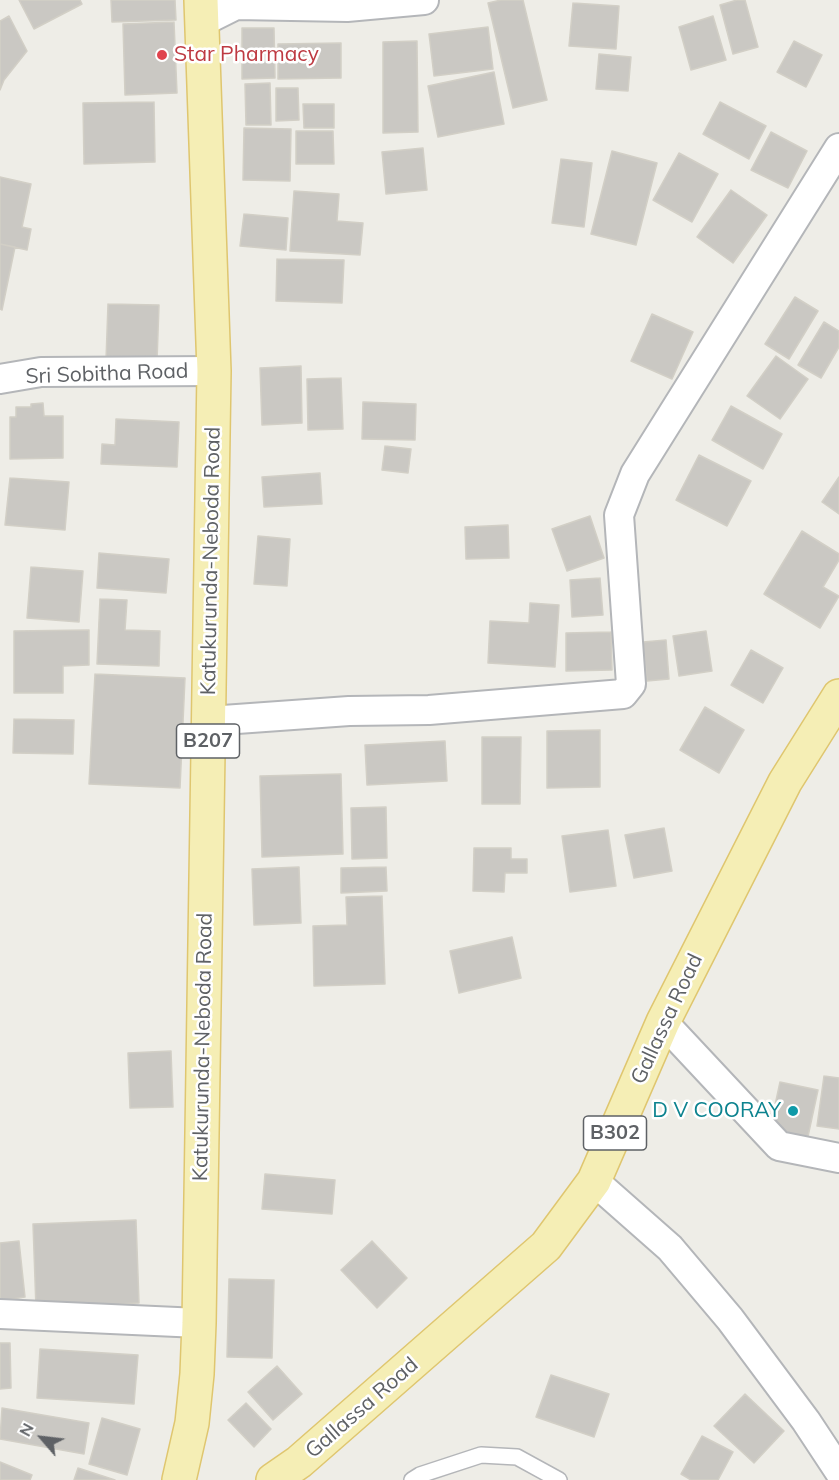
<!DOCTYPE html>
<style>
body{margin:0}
#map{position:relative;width:839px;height:1480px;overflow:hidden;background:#eeede7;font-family:Mulish,sans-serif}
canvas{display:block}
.north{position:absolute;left:12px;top:1408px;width:60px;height:60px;-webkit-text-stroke:4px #fff;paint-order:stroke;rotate:298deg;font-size:16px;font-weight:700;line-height:24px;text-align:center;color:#5e6165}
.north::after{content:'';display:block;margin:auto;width:21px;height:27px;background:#5e6165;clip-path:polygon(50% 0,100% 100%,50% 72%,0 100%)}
</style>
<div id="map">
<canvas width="839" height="1480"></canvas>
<div class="north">N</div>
</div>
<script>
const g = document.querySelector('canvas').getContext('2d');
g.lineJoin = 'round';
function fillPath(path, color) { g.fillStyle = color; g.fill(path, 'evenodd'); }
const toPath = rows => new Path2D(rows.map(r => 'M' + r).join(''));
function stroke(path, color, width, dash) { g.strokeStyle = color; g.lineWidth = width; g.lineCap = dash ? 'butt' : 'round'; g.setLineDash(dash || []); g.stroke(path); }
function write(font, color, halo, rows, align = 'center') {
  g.font = font + ' Mulish,sans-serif'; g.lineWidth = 5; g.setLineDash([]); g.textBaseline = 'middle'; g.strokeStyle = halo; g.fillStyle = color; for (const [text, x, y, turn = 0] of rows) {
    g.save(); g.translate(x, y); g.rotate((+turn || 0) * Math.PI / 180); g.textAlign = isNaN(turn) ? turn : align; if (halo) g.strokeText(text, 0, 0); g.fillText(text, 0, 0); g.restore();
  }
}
const building = toPath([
 [19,0,80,0,82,4,34,29,19,0],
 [111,0,175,0,176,20,112,22,111,0],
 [501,0,523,0,547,100,513,108,488,3,501,0],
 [737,0,745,0,758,47,733,54,720,5,737,0],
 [573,3,619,6,616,49,569,46,573,3],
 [9,16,27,51,4,80,0,90,0,21,9,16],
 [713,16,726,60,691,70,679,27,713,16],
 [174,22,177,93,125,95,123,24,174,22],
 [488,27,493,69,434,76,429,34,488,27],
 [242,28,274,28,275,78,242,79,242,28],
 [417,41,418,132,383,133,383,42,417,41],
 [794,41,822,55,806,87,777,72,794,41],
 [341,43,341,78,278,79,278,44,341,43],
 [599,54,631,57,628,91,596,89,599,54],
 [494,72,504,124,438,137,428,86,494,72],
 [270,83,271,125,246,125,245,84,270,83],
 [276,88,298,88,299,120,276,121,276,88],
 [154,102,155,162,84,164,83,103,154,102],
 [720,102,766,126,749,159,703,134,720,102],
 [303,104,334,104,334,128,304,128,303,104],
 [244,128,291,129,290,181,243,180,244,128],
 [296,131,333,131,334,164,296,164,296,131],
 [771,132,807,151,788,188,751,170,771,132],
 [423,148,427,190,386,194,382,152,423,148],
 [612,151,657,163,636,245,591,234,612,151],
 [679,153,718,174,692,222,653,200,679,153],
 [561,159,592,163,584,227,552,223,561,159],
 [0,177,31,184,22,227,31,229,27,250,0,244,0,177],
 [731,190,767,215,733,263,697,237,731,190],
 [294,191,339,194,337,221,363,223,360,255,290,251,294,191],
 [244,214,288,218,286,250,240,246,244,214],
 [0,244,15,247,2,310,0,309,0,244],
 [277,259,344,260,342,303,276,301,277,259],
 [795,297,818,311,789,359,765,344,795,297],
 [108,304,159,305,157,361,106,360,108,304],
 [652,314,693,332,672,379,631,361,652,314],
 [824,322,839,331,839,347,821,378,798,365,824,322],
 [776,356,808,379,780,419,747,396,776,356],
 [301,366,302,423,262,425,260,368,301,366],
 [341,378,343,429,308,430,307,379,341,378],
 [363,402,416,404,415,440,362,439,363,402],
 [43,403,44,416,63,416,63,458,10,459,10,417,16,417,16,407,31,407,31,404,43,403],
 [731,406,782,434,763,469,712,440,731,406],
 [116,419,179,422,177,467,101,464,102,444,115,445,116,419],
 [385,446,411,449,408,473,382,470,385,446],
 [699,455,751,481,727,526,676,500,699,455],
 [320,473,322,504,264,507,262,477,320,473],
 [839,477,839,514,822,502,839,477],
 [10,478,69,482,65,530,5,525,10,478],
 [590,516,604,558,567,571,552,529,590,516],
 [508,525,509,558,466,559,465,527,508,525],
 [802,531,839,554,839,560,823,587,839,596,820,628,764,594,802,531],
 [258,536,290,539,287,586,254,584,258,536],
 [99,553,169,559,166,593,97,588,99,553],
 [31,567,83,571,79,622,27,618,31,567],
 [600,578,603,615,572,617,570,580,600,578],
 [100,599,127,600,125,630,160,631,159,666,97,664,100,599],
 [530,603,559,605,555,667,488,663,490,621,529,623,530,603],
 [89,630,89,665,63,666,63,693,14,693,14,631,89,630],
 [706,631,712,671,679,676,673,636,706,631],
 [611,632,612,670,566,671,566,633,611,632],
 [666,640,669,679,647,681,643,642,666,640],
 [751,650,783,668,763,703,731,685,751,650],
 [95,674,185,678,180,788,89,784,95,674],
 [705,707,744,730,719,773,680,750,705,707],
 [14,719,74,720,73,754,13,753,14,719],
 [600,730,600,787,547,788,547,731,600,730],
 [482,737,521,737,520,804,482,804,482,737],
 [445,741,447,781,367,785,365,745,445,741],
 [341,774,343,854,262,857,260,776,341,774],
 [386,807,387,858,352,859,351,808,386,807],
 [664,828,672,871,634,878,625,835,664,828],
 [608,830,616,886,570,892,562,836,608,830],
 [474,848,511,848,511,859,527,859,527,873,505,873,504,892,473,891,474,848],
 [299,867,301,923,254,925,252,869,299,867],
 [386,867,387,891,341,893,341,868,386,867],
 [382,896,385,984,314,986,313,926,347,925,346,897,382,896],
 [512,937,521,978,459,993,450,951,512,937],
 [171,1051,173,1107,130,1108,128,1053,171,1051],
 [824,1076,839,1078,839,1129,817,1126,824,1076],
 [780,1082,818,1090,807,1141,769,1133,780,1082],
 [265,1174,335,1180,332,1214,262,1209,265,1174],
 [136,1220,139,1303,36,1308,33,1224,136,1220],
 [19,1241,25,1297,0,1301,0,1243,19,1241],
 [372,1241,407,1278,377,1308,341,1270,372,1241],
 [229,1279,274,1280,272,1358,227,1357,229,1279],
 [0,1343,10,1343,11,1388,0,1389,0,1343],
 [40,1349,138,1355,134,1404,37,1398,40,1349],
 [277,1366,302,1394,273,1420,248,1392,277,1366],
 [551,1375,609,1394,594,1437,536,1417,551,1375],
 [745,1394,784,1431,754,1463,714,1426,745,1394],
 [246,1403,271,1429,254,1447,228,1420,246,1403],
 [2,1408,89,1423,84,1454,0,1439,2,1408],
 [102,1418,140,1429,127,1475,89,1464,102,1418],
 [702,1436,733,1452,718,1480,691,1480,681,1474,702,1436],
 [0,1462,32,1475,30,1480,0,1480,0,1462],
 [78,1468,115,1480,74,1480,78,1468]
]);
fillPath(building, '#cac8c3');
stroke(building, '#d2cfc6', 1.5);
const service = toPath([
 [412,1480,420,1475,481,1455,517,1457,559,1480]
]);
const minor = toPath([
 [202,22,236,5,347,7,424,0],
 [0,379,41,372,214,371],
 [209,721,349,711,429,710,623,694,631,684,619,515,635,474,839,148],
 [663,1022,779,1146,839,1158],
 [594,1181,670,1248,730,1319,806,1421,839,1471],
 [0,1314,199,1323]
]);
const primary = toPath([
 [179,1480,192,1423,197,1374,199,1323,214,371,201,0],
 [273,1480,299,1462,546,1246,594,1181,663,1022,785,782,839,696]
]);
stroke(service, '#b4b6b9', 18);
stroke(minor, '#b4b6b9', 32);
stroke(primary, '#dfc66f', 36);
stroke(service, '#fff', 15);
stroke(minor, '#fff', 28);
stroke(primary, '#f5eeb5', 33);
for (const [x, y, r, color] of [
 [162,55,6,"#e0444e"],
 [793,1111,6,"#0f9aa8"]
]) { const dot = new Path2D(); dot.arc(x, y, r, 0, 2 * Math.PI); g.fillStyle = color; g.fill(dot); stroke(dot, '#fff', 2); }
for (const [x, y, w] of [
 [208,741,63],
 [615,1133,63]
]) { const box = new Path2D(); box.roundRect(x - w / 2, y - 17, w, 34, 4.5); g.fillStyle = '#fff'; g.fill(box); stroke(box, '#5e6165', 1.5); }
write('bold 20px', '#5e6165', null, [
 ["B207",208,741],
 ["B302",615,1133]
]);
write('21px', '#be3a42', '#fff', [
 ["Star Pharmacy",174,55]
], 'left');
write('21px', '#5e6165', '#fff', [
 ["Sri Sobitha Road",107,374,-2],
 ["Katukurunda-Neboda Road",211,561,-89],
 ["Gallassa Road",667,1019,-65],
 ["Katukurunda-Neboda Road",203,1047,-89],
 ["Gallassa Road",362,1408,-41]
]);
write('21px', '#0d838f', '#fff', [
 ["D V COORAY",781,1111]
], 'right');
</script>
